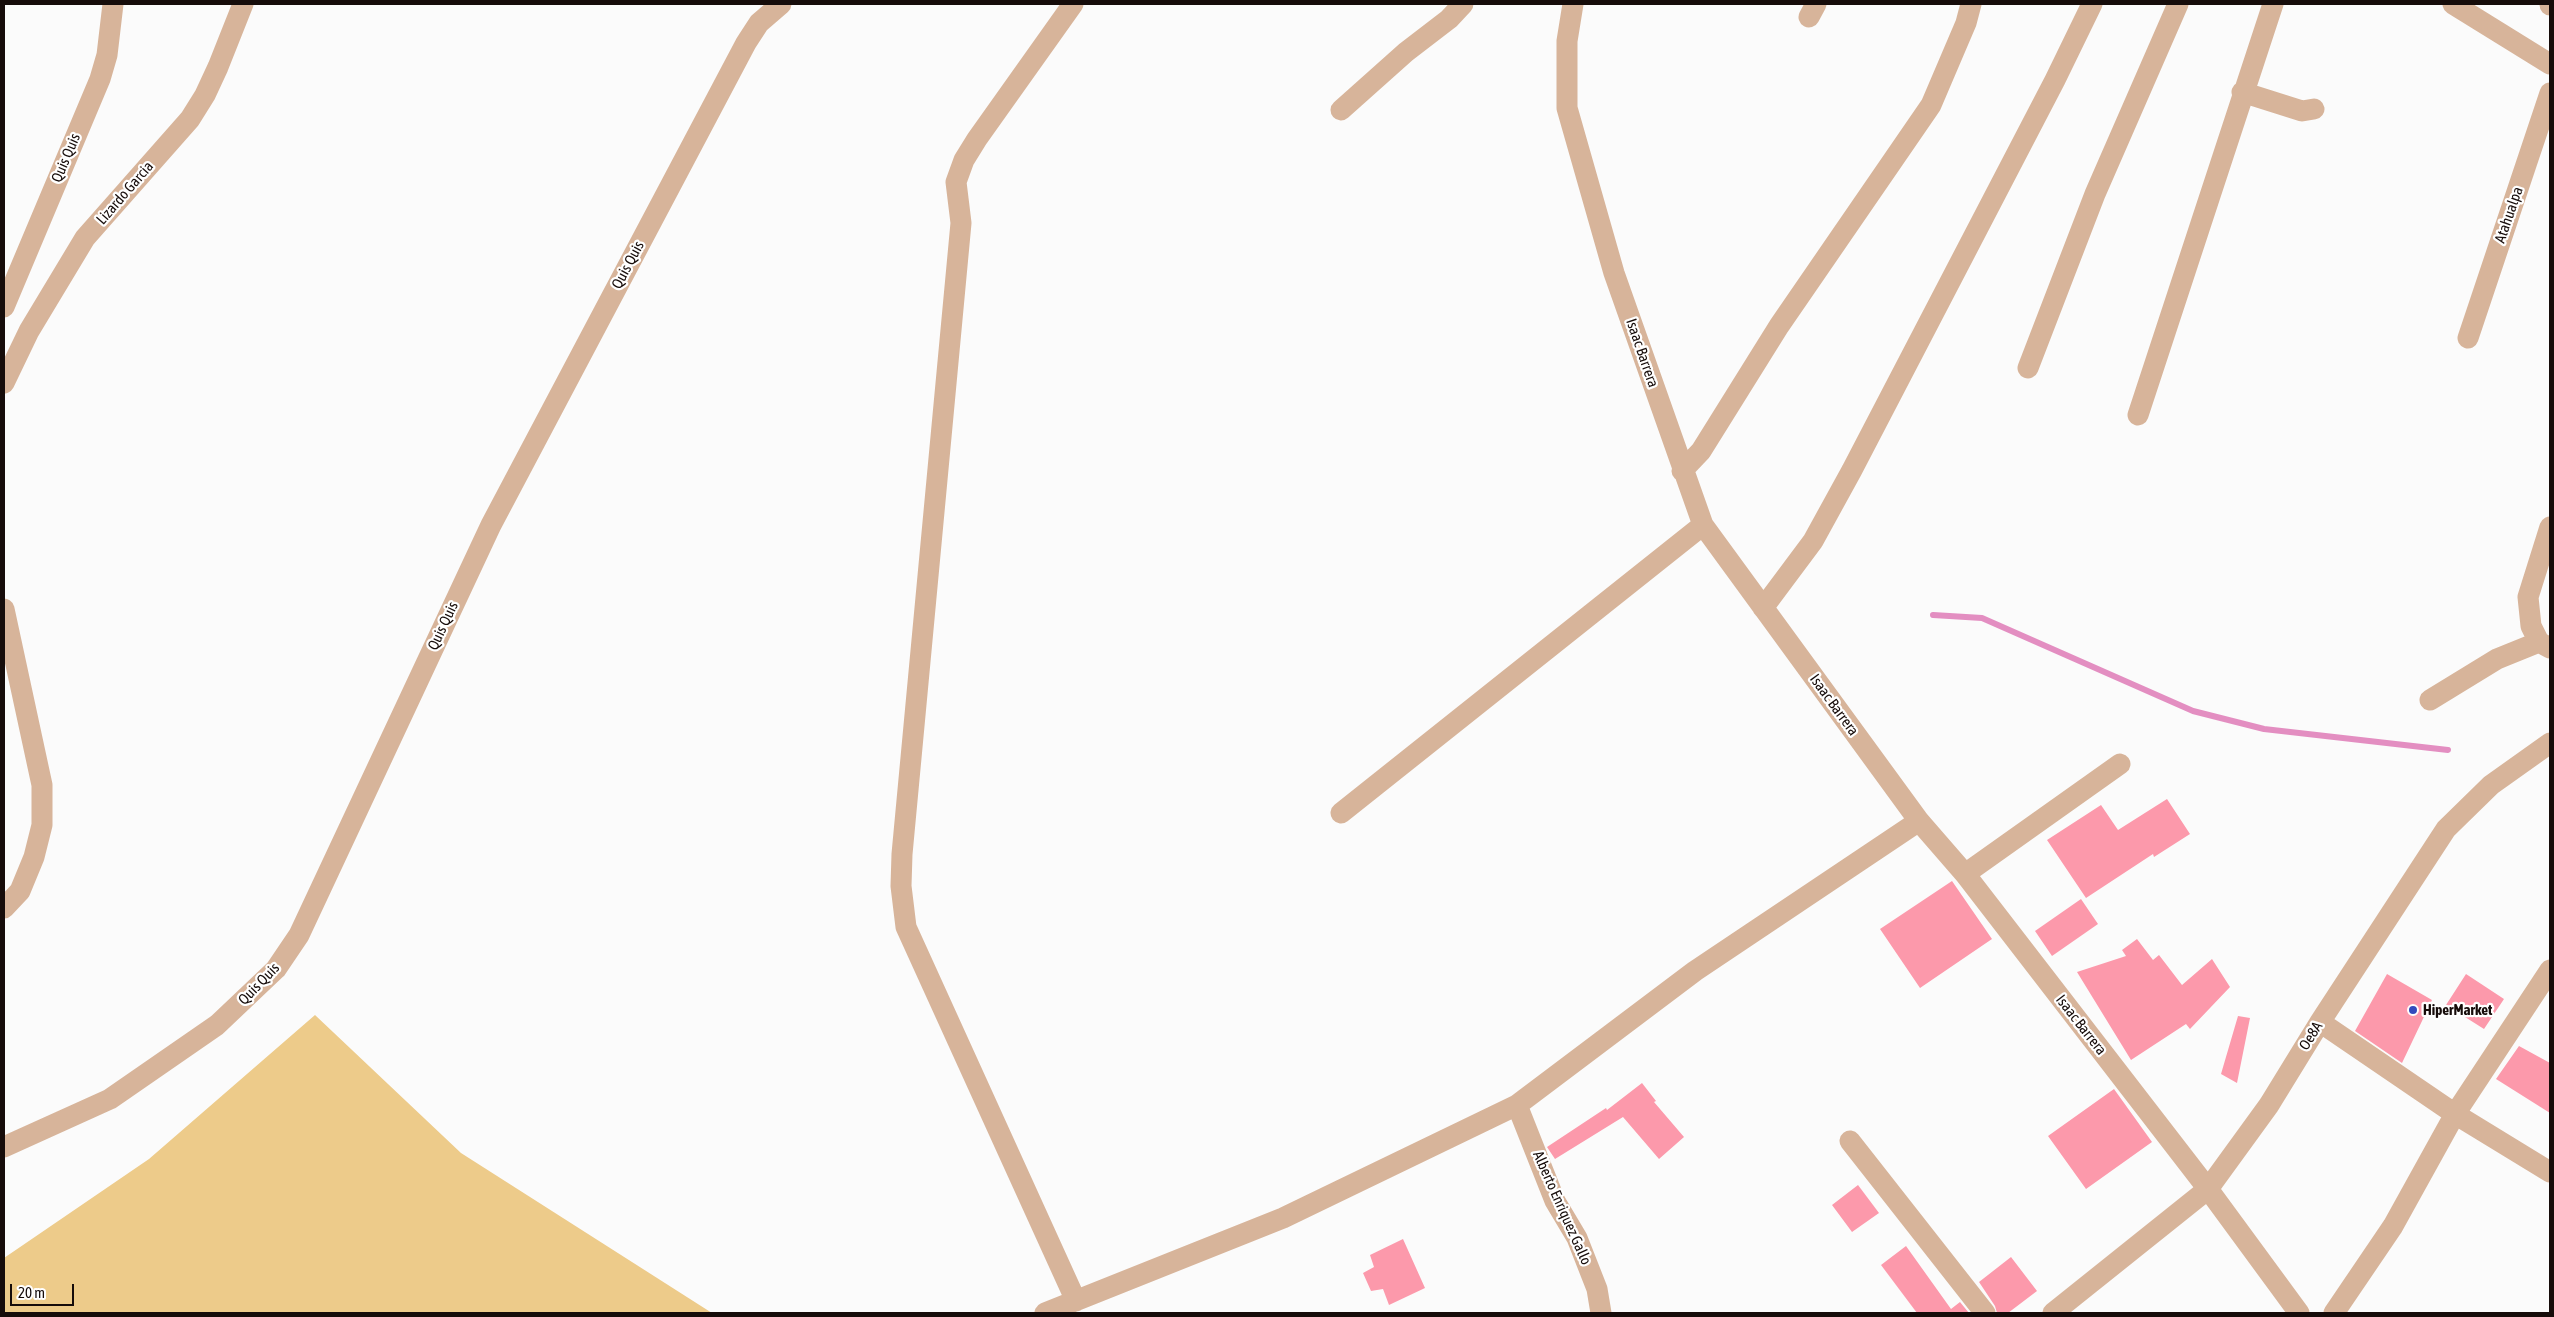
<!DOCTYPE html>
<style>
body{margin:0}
#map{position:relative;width:2554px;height:1317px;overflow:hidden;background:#fbfbfb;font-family:"Asap Condensed",sans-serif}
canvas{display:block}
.frame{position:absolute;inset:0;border:5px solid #160c0a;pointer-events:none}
.scale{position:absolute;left:10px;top:1284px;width:64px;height:22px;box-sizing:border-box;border:2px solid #160c0a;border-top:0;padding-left:6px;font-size:15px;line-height:18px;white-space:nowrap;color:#160c0a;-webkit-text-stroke:4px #fff;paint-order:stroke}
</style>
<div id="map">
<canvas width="2554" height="1317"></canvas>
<div class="frame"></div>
<div class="scale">20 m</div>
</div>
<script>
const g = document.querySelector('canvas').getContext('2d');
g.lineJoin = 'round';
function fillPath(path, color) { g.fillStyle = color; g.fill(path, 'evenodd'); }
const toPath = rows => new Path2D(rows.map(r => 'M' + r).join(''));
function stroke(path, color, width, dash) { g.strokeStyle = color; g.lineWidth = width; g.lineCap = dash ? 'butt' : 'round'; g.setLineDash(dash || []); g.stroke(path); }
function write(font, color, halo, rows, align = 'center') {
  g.font = font + ' "Asap Condensed",sans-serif'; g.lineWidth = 4.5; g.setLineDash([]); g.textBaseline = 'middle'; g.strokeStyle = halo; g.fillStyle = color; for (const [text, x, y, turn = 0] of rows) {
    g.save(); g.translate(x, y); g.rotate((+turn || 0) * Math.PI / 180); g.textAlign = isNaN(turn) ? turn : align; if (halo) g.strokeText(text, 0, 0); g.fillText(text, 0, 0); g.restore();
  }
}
fillPath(toPath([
 [315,1015,461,1153,712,1313,4,1313,4,1258,149,1159]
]), '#edcb8a');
stroke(toPath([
 [1933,615,1982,618,2193,711,2264,729,2448,750]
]), '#e38ec1', 6);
fillPath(toPath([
 [2167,799,2190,834,2154,857,2153,854,2086,898,2047,840,2101,805,2118,830],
 [1952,881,1992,939,1920,988,1880,929],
 [2081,899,2098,924,2052,956,2035,931],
 [2137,939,2153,960,2159,955,2182,985,2212,959,2230,987,2190,1029,2186,1024,2131,1060,2077,972,2126,956,2122,950],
 [2387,974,2432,1000,2402,1063,2355,1031],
 [2466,974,2504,999,2484,1029,2446,1005],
 [2238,1016,2250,1018,2237,1083,2221,1074],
 [2519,1046,2550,1063,2550,1113,2496,1079],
 [1642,1083,1656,1101,1654,1102,1684,1137,1659,1159,1623,1117,1555,1159,1547,1147,1606,1108,1607,1110],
 [2114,1089,2152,1142,2086,1189,2048,1136],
 [1858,1185,1879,1213,1852,1232,1832,1205],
 [1403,1239,1425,1288,1389,1305,1383,1289,1371,1291,1363,1273,1374,1267,1370,1255],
 [1906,1246,1951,1309,1960,1302,1969,1313,1917,1313,1881,1265],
 [2011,1257,2037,1291,2008,1313,1997,1313,1995,1306,1979,1282]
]), '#fc99ab');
stroke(toPath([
 [1073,4,977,139,964,160,956,182,961,223,902,854,901,886,906,927,1076,1301],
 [1573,4,1567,41,1567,108,1614,273,1703,525,1919,821,1965,874,2208,1189,2299,1313],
 [2453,4,2550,64],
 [2550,4,2550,5],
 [1809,17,1816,4],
 [2242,92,2302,111,2314,109],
 [1341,110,1406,52,1449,19,1463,4],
 [4,307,100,79,107,55,113,4],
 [2468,338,2550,93],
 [2028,368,2095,194,2178,4],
 [4,383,29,331,85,238,190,119,205,95,218,67,243,4],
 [2138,415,2273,4],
 [1682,471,1701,451,1779,326,1931,105,1966,23,1971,4],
 [2550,527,2528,597,2531,626,2539,642,2550,648],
 [1763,608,1813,541,1852,470,2055,80,2092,4],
 [4,609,42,785,42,825,34,857,20,891,4,908],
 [2430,700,2497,659,2539,642],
 [1341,813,1703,525],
 [1965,874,2120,764],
 [2320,1022,2455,1114,2550,1172],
 [1517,1105,1555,1201,1577,1238,1597,1289,1601,1313],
 [1850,1141,1985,1313],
 [4,1147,110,1099,217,1025,276,969,299,935,491,525,746,43,759,23,781,4],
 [1045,1313,1283,1218,1517,1105,1695,971,1919,821],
 [2053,1313,2208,1189,2269,1105,2320,1022,2446,829,2491,785,2550,743],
 [2334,1313,2393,1226,2455,1114,2550,970]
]), '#d7b49a', 21);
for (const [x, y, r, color] of [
 [2413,1010,5,"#324bbd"]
]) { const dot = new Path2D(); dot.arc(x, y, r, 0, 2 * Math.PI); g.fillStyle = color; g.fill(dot); stroke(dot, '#fff', 2); }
write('15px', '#160c0a', '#fff', [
 ["Quis Quis",66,158,-67],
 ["Lizardo Garcia",125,193,-49],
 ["Atahualpa",2509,215,-71],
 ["Quis Quis",628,265,-62],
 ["Isaac Barrera",1642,353,71],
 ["Quis Quis",443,626,-65],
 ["Isaac Barrera",1834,705,54],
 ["Quis Quis",259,984,-46],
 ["Isaac Barrera",2081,1025,52],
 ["Oe8A",2311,1036,-58],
 ["Alberto Enriquez Gallo",1562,1208,66]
]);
write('bold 15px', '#160c0a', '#fff', [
 ["HiperMarket",2423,1010]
], 'left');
</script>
